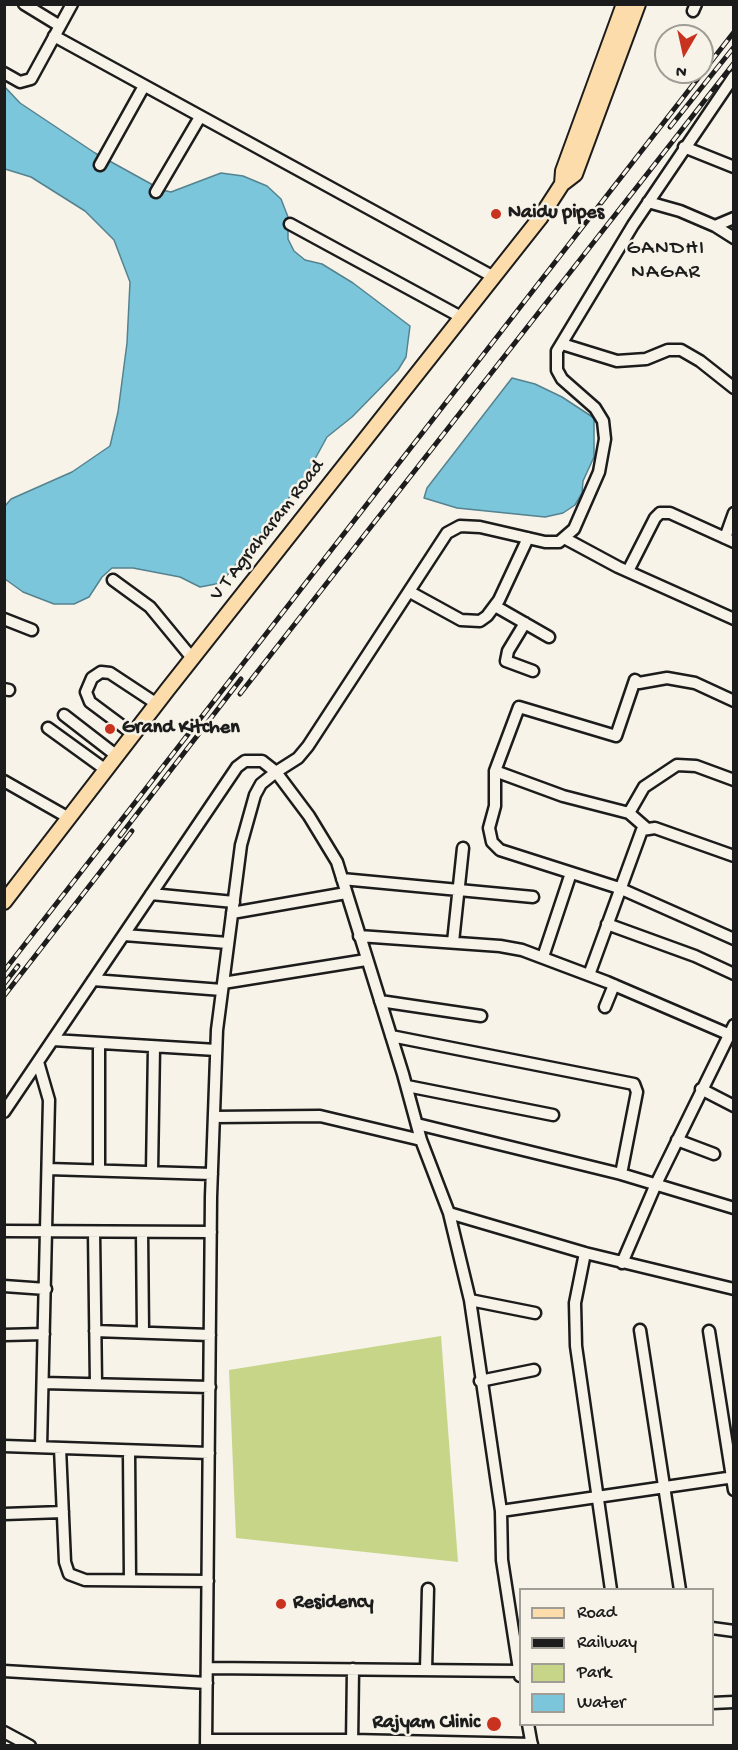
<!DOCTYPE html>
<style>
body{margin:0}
#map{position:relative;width:738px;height:1750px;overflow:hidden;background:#f7f3e8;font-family:"Gochi Hand",sans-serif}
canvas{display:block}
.frame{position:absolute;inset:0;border:6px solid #1c1c1c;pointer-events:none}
.legend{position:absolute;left:519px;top:1588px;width:195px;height:138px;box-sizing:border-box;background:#f7f3e8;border:2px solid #9f9d96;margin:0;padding:8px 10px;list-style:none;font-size:18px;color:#1c1c1c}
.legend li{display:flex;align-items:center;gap:12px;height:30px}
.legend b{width:30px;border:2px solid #9f9d96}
.north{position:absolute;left:654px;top:24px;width:60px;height:60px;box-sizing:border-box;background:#f7f3e8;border:2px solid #9f9d96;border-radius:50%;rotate:189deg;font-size:16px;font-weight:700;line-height:24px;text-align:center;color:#1c1c1c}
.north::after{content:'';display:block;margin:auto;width:21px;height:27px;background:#c8321e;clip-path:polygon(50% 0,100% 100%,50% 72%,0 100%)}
</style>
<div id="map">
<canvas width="738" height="1750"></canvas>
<div class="frame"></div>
<ul class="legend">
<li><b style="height:8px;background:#fddcac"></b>Road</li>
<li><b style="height:8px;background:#1c1c1c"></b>Railway</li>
<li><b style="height:16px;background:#c7d589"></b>Park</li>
<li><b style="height:16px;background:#7bc6db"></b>Water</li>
</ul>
<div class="north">N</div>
</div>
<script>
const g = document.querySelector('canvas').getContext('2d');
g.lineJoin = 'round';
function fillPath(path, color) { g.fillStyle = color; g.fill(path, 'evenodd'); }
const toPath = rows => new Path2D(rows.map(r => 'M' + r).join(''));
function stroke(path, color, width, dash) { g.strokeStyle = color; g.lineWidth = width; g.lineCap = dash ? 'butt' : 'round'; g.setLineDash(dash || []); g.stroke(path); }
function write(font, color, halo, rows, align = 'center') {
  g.font = font + ' "Gochi Hand",sans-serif'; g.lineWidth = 5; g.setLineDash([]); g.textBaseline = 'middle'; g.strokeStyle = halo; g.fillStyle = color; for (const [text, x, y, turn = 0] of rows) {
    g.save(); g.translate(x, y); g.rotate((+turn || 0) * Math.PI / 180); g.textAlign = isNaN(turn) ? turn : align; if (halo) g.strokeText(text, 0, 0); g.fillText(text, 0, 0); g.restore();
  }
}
fillPath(toPath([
 [441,1336,458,1562,236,1538,229,1370]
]), '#c7d589');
const water = toPath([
 [4,86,20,103,95,153,162,190,171,192,221,173,243,176,267,186,281,199,288,217,288,239,294,251,305,260,322,264,353,283,410,326,406,357,398,370,352,417,327,437,304,479,221,583,200,587,180,577,133,568,112,568,102,577,89,597,74,604,54,604,23,592,5,579,5,506,11,499,72,472,110,446,118,412,127,343,130,282,114,240,85,211,31,177,5,169,4,86],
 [512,378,535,384,562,397,594,418,594,457,583,481,582,493,575,505,563,513,545,517,457,508,424,498,427,488,512,378]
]);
fillPath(water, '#7bc6db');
stroke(water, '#55828f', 1.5);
const minor = toPath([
 [24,4,60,26],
 [693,11,696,4],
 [54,36,492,276],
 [4,73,20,82,31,79,72,4],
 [684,147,734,167],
 [100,165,144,86],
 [156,192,200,117],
 [648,202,680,211,715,226,734,238],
 [290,224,461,317],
 [715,226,734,218],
 [562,344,617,361,646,359,668,350,681,350,700,361,734,388],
 [725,538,734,513],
 [566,539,618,567,734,619],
 [628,571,655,518,660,513,670,513,734,542],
 [113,580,150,607,192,658],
 [410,592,461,620,480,621,487,616,499,600,528,538],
 [495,606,549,637],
 [4,619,32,630],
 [525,623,508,651,506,661,533,671],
 [4,689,9,690],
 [734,701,695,683,667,678,639,683,635,680,616,736,519,707,495,771,495,806,489,828,492,842,500,850,619,888,734,939],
 [64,715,117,756],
 [48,728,106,770],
 [133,734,90,702,86,692,92,678,101,672,110,673,157,704],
 [495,771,563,796,629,813,645,827],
 [4,781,69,818],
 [629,813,644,787,677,765,696,766,734,780],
 [342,879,533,897],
 [151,894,234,902],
 [232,913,346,893],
 [607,924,695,956,734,974],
 [124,935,228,943],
 [359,936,500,946,522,950,607,982,728,1034],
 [453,942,463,848],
 [543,957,571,873],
 [589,975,642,830,655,828,734,856],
 [93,980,222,990],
 [223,983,366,960],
 [380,1001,481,1016],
 [605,1007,614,985],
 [391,1036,634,1084,637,1092,621,1174],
 [53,1040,216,1050],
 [99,1043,99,1170],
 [38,1062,49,1100,41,1447],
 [407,1086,553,1115],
 [701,1089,734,1106],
 [4,1112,237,767,245,761,262,761,276,772,298,758,308,746,447,533,460,526,480,527,545,542,559,542,574,529,599,472,605,439,603,421,595,408,562,379,557,370,557,351,633,225,734,76],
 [214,1117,320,1116,421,1140],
 [417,1124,621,1174,734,1208],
 [677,1140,714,1154],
 [48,1169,212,1174],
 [152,1172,154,1047],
 [449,1213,585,1253,734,1289],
 [4,1231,211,1232],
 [94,1232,96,1384],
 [142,1232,143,1332],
 [585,1253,575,1303,576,1346,611,1590],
 [622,1263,656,1184,734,1025],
 [4,1286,46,1289],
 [470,1300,535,1313],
 [640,1330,680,1590],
 [95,1331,210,1335],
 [709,1331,734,1490],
 [4,1335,44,1334],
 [480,1381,534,1370],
 [43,1383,210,1387],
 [4,1446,209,1453],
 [60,1448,65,1562,69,1574,85,1580,208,1581],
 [129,1451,130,1580],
 [501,1511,734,1477],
 [4,1514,63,1512],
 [712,1628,734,1631],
 [207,1668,520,1671],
 [426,1670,428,1589],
 [4,1671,207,1683],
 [712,1703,734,1702],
 [528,1724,532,1746],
 [4,1732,30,1746],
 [206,1740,352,1740,532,1744],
 [352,1745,353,1669],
 [206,1746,211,1197,217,1030,241,845,255,795,261,784,276,772,309,816,337,862,403,1074,421,1140,449,1213,470,1300,501,1511,502,1560,520,1676]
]);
const major = toPath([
 [562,184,563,171,624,4],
 [4,902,168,689,540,218,562,184,575,174,638,4]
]);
stroke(minor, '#1c1c1c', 15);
stroke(major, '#1c1c1c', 18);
stroke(minor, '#f7f3e8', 10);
stroke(major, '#fddcac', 14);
const rail = toPath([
 [670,127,734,47],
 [240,694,734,63],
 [120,836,241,679],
 [4,971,734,32],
 [4,984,18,966],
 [4,996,132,831]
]);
stroke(rail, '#1c1c1c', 5);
stroke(rail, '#f7f3e8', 3, [9]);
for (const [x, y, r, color] of [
 [496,214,6,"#c8321e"],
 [110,729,6,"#c8321e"],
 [281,1604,6,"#c8321e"],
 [494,1724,8,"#c8321e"]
]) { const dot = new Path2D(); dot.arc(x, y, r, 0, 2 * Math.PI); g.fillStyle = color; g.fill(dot); stroke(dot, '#f7f3e8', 2); }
write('bold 20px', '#1c1c1c', '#f7f3e8', [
 ["Naidu pipes",508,214],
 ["Grand Kitchen",122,729],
 ["Residency",293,1604],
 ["Rajyam Clinic",480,1724,"right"]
], 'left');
write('20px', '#1c1c1c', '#f7f3e8', [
 ["V T Agraharam Road",268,531,-52]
]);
g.letterSpacing = '1.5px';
write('21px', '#1c1c1c', '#f7f3e8', [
 ["GANDHI",666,250],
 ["NAGAR",666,274]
]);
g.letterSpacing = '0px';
</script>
